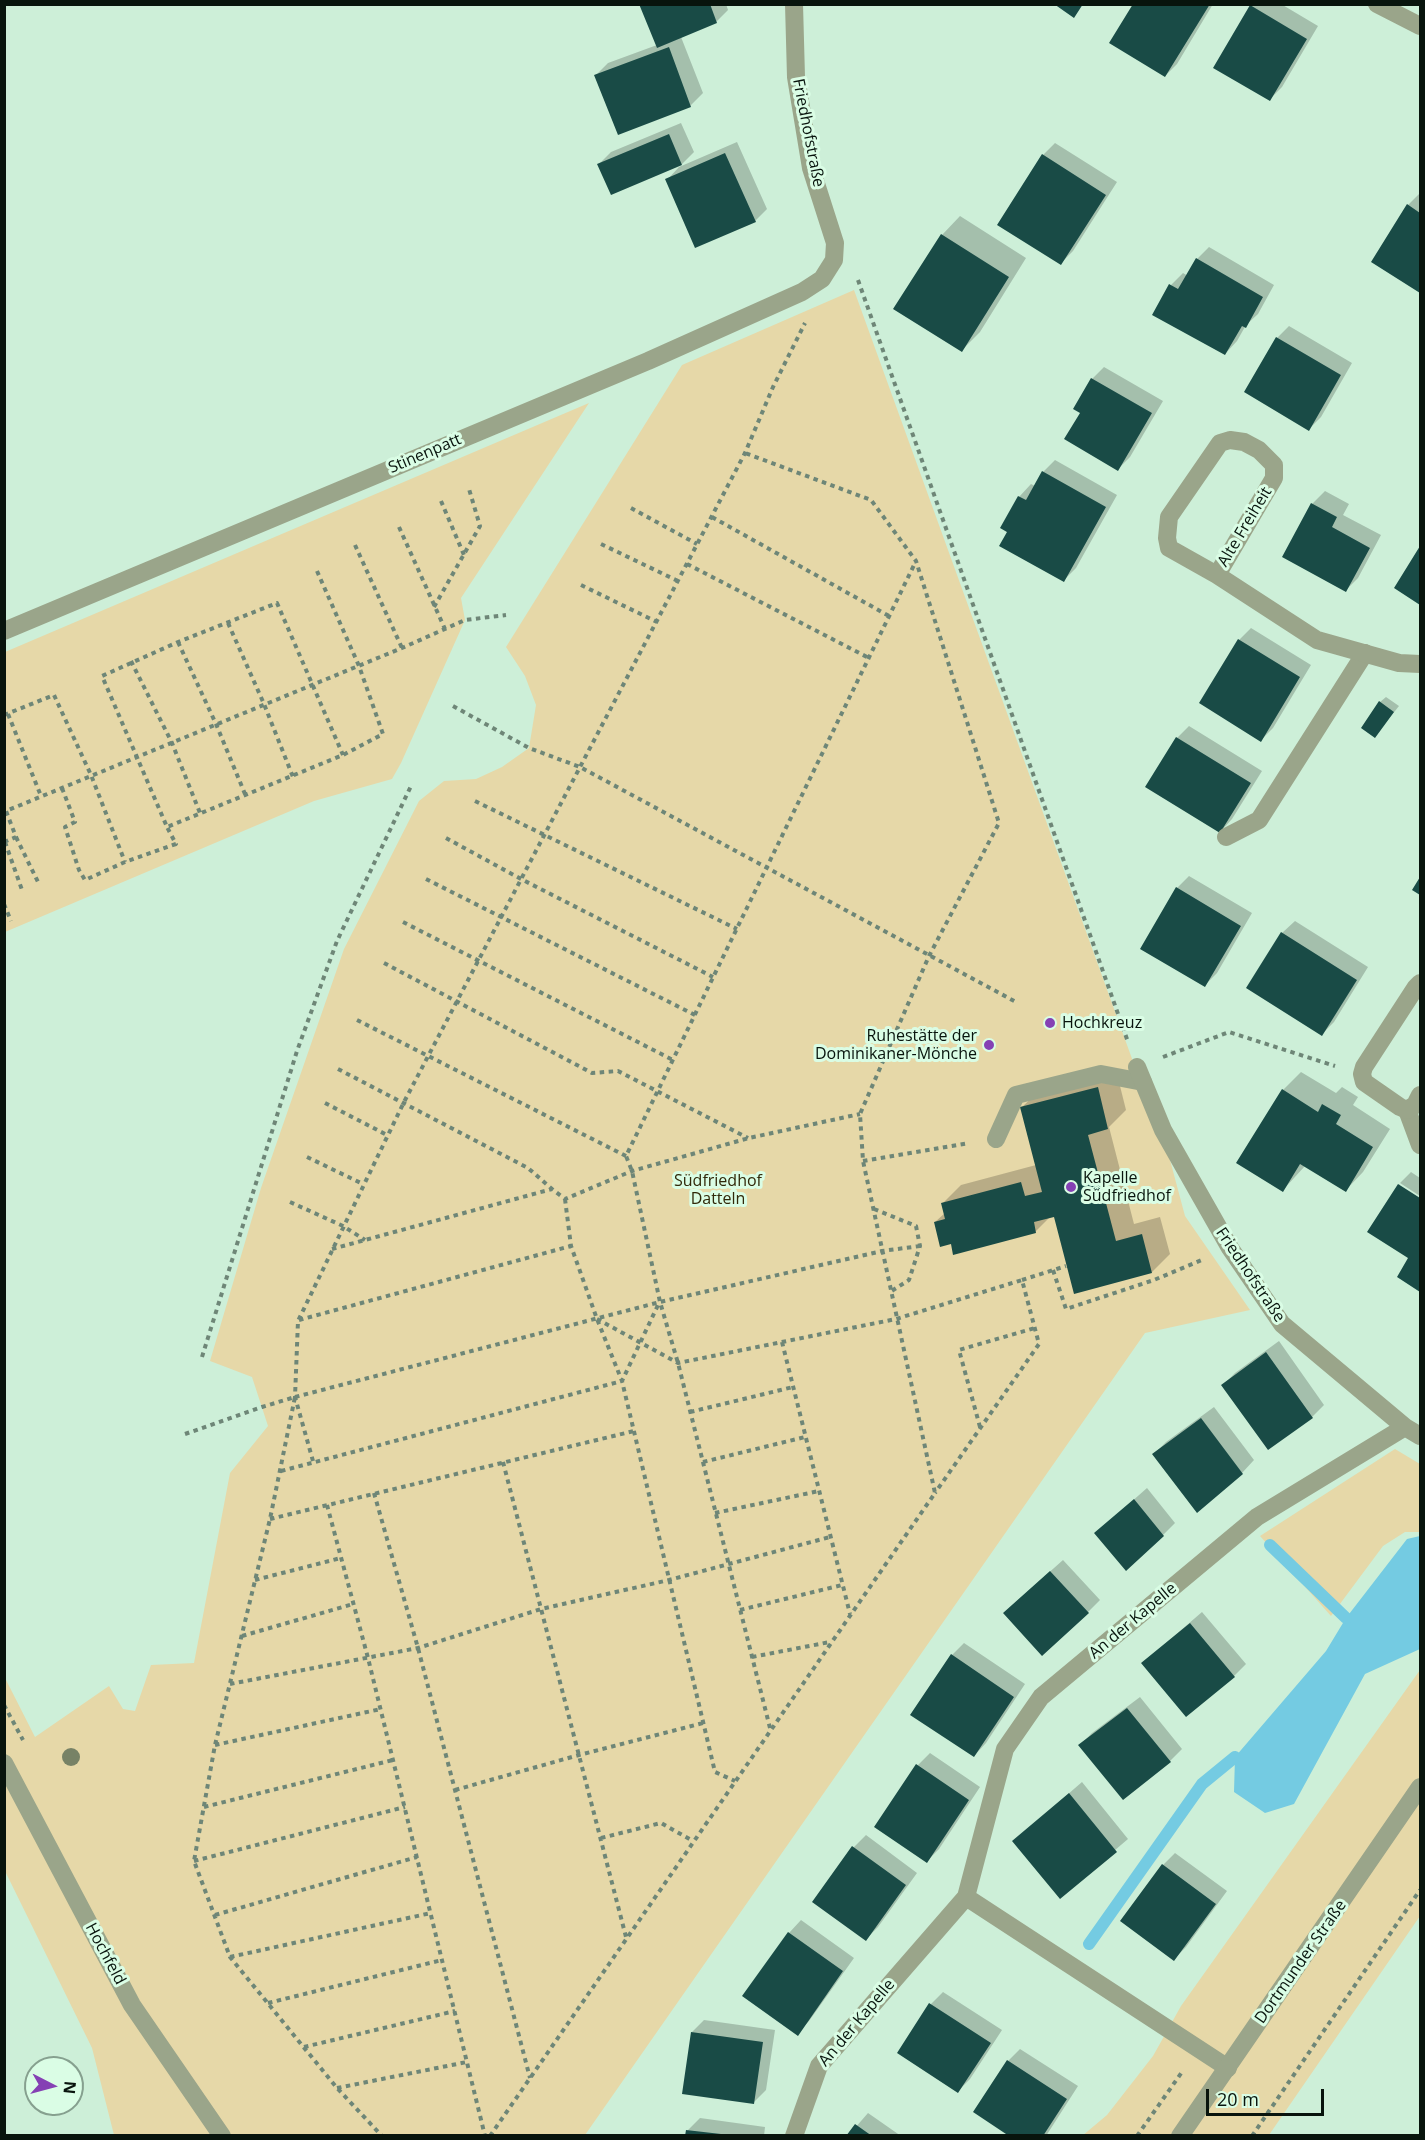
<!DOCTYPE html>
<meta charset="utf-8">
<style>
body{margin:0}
#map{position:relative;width:1425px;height:2140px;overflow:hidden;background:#cdefd8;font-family:"Open Sans",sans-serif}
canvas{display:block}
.frame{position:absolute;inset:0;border:6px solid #08140d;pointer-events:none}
.north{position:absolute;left:24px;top:2056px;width:60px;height:60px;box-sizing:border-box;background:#dafde5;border:2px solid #86a08f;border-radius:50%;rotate:96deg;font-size:16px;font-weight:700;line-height:24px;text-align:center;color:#08140d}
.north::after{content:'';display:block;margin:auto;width:21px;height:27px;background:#8541b4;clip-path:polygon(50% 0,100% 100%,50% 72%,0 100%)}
.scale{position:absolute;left:1206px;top:2089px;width:118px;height:27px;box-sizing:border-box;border:3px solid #08140d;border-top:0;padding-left:8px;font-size:18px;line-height:21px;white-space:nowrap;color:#08140d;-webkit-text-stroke:4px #dafde5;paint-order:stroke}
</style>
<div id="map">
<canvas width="1425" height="2140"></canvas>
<div class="frame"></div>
<div class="north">N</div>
<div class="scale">20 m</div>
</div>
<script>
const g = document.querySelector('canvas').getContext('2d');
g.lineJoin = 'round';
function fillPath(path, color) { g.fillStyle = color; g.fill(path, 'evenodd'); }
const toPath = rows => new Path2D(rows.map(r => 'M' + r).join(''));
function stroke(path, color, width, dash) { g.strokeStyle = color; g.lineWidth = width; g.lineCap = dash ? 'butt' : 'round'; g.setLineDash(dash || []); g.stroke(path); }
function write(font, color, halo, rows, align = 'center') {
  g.font = font + ' "Open Sans",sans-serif'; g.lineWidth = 6; g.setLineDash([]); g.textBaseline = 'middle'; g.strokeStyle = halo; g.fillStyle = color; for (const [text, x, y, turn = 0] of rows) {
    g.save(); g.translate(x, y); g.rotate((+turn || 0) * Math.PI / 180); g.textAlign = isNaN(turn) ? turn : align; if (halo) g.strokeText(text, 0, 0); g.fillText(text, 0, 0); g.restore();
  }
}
fillPath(toPath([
 [854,290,1135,1067,1162,1130,1185,1216,1250,1310,1145,1333,585,2135,114,2135,92,2048,5,1871,4,1676,35,1737,109,1686,123,1709,135,1711,151,1665,194,1663,230,1473,268,1426,252,1377,210,1361,261,1188,344,949,419,801,444,781,476,779,502,767,529,748,536,705,525,676,506,647,682,365],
 [589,403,461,598,465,620,401,763,392,779,314,801,5,932,5,652],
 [1395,1449,1420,1464,1420,1532,1405,1532,1383,1546,1331,1616,1260,1536],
 [1420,1670,1420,1916,1269,2135,1082,2136,1107,2115,1153,2056,1181,2006]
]), '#e6d8a8');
fillPath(toPath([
 [1420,1536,1420,1649,1365,1674,1294,1804,1265,1813,1234,1792,1235,1757,1326,1651,1346,1618,1407,1539]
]), '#74cbe2');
fillPath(toPath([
 [640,4,726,4,728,10,716,22,681,37,703,93,690,106,596,75,608,63,657,45],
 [1134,4,1213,4,1177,64,1165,76],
 [1252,4,1281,4,1318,26,1282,87,1270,99,1251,6],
 [681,123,694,152,682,164,599,164,611,152],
 [737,142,767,209,755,221,667,180,679,167],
 [1055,143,1117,182,1073,251,1060,264,1043,155],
 [1420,193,1420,291,1373,261,1408,205],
 [960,216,1026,258,980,332,962,350,895,308,942,235],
 [1209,247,1274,285,1258,314,1246,325,1237,341,1225,354,1171,285,1183,273,1188,276,1197,259],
 [1289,326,1352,363,1321,417,1309,429,1277,338],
 [1104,367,1163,401,1130,457,1118,469,1082,412,1075,408,1092,379],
 [1055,460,1117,495,1076,568,1063,581,1002,528,1019,497,1031,484,1035,486,1043,472],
 [1325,491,1349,504,1343,515,1381,535,1358,578,1346,590,1284,556,1312,504],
 [1420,549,1420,603,1396,588],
 [1251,628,1311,665,1273,728,1261,740,1239,640],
 [1386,697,1399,706,1375,736,1380,702],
 [1189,726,1262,771,1232,819,1220,832,1177,738],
 [1189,876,1252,913,1217,973,1205,985,1177,888],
 [1295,921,1368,967,1334,1022,1322,1034,1248,987,1282,933],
 [1116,1070,1126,1110,1109,1127,1134,1224,1160,1217,1170,1254,1152,1272,1055,1215,1051,1216,1035,1232,952,1242,935,1222,945,1213,943,1203,961,1185,1036,1165,1021,1108,1040,1090],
 [1301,1072,1336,1093,1342,1087,1358,1097,1353,1105,1390,1129,1363,1172,1345,1191,1305,1166,1283,1190,1283,1090],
 [1411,1172,1420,1178,1420,1196,1400,1183],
 [1400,1184,1400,1187,1420,1199,1420,1290,1399,1277,1410,1258,1369,1232],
 [1279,1341,1324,1405,1312,1417,1268,1448,1223,1385,1235,1373],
 [1214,1407,1254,1460,1242,1473,1154,1454,1166,1442],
 [1147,1488,1175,1523,1163,1535,1096,1533],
 [1063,1560,1100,1600,1088,1612,1017,1601],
 [1202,1612,1246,1664,1234,1676,1143,1663],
 [964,1643,1025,1684,986,1743,974,1756,912,1714,952,1655],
 [1140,1697,1182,1749,1170,1761,1080,1745,1092,1733],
 [930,1753,980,1787,939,1849,927,1861,918,1765],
 [1082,1782,1128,1839,1060,1897,1014,1841],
 [866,1835,917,1873,878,1927,866,1939,854,1847],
 [1175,1853,1227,1891,1186,1947,1174,1959,1122,1921,1163,1865],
 [801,1920,854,1958,809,2021,797,2034,744,1996,789,1933],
 [943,1992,1002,2030,970,2079,958,2091,931,2004],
 [704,2020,775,2030,766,2090,754,2102,692,2032],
 [1020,2049,1078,2086,1046,2136,1011,2136,1008,2061],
 [868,2113,901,2136,848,2136],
 [700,2118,765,2127,764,2136,687,2136,688,2130]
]), '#0003');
stroke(toPath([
 [1270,1545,1346,1618],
 [1089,1944,1202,1784,1235,1757]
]), '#74cbe2', 12);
fillPath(toPath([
 [639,4,710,4,717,23,657,48],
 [1054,4,1083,4,1074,18],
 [1133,4,1210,4,1165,77,1109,43],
 [1250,5,1307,39,1270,101,1213,68],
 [669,47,691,107,618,135,594,75],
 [669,134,682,165,611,195,597,164],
 [725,153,756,222,695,248,665,179],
 [1042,154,1106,195,1061,265,997,225],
 [1407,204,1420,213,1420,293,1371,262],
 [941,234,1009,277,962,352,893,309],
 [1196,258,1263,297,1246,328,1242,326,1225,355,1152,315,1169,284,1178,289],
 [1276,337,1341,375,1309,431,1244,392],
 [1091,378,1152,413,1118,471,1064,439,1080,413,1073,409],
 [1042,471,1106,507,1064,582,999,546,1007,532,1000,528,1018,496,1026,500],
 [1311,503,1337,517,1332,527,1370,548,1346,592,1282,557],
 [1420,546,1420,605,1394,588],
 [1238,639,1300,677,1261,742,1199,703],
 [1379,701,1394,712,1375,738,1361,728],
 [1176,737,1251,783,1220,833,1145,787],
 [1420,877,1420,895,1412,890],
 [1176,887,1241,926,1205,987,1140,949],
 [1281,932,1357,980,1322,1036,1246,988],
 [1098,1087,1108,1129,1088,1135,1116,1241,1142,1234,1152,1273,1074,1294,1054,1217,1034,1222,1036,1233,953,1255,951,1244,940,1247,934,1222,945,1219,941,1203,1021,1182,1025,1196,1042,1192,1020,1107],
 [1282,1089,1318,1112,1322,1104,1341,1115,1336,1124,1373,1147,1346,1192,1300,1164,1283,1192,1236,1163],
 [1398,1184,1420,1198,1420,1292,1397,1277,1408,1258,1367,1232],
 [1266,1352,1313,1418,1268,1450,1221,1385],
 [1201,1418,1243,1474,1197,1513,1152,1454],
 [1134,1499,1164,1536,1126,1571,1094,1533],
 [1050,1571,1089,1613,1042,1656,1003,1613],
 [1190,1623,1235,1677,1186,1717,1141,1663],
 [951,1654,1014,1697,974,1757,910,1715],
 [1127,1708,1171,1762,1123,1800,1078,1745],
 [916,1764,969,1800,927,1863,874,1827],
 [1069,1793,1117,1852,1060,1899,1012,1841],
 [852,1846,906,1885,866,1941,812,1902],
 [1162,1864,1216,1904,1174,1961,1120,1921],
 [788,1932,843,1971,798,2036,742,1996],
 [929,2003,991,2043,958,2093,897,2053],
 [691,2032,763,2042,754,2104,682,2094],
 [1007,2060,1067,2099,1043,2136,1009,2136,973,2112],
 [855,2124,872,2136,846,2136],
 [686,2130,721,2134,721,2136,685,2136]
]), '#194b46');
stroke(toPath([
 [858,280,1128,1042],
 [441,501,464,555],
 [631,508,697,544],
 [712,517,889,616],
 [399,527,445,629],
 [601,544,678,581],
 [355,545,402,648],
 [687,564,869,658],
 [317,571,359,666,383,734,343,755,167,827,102,676,178,642,277,603,343,755],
 [581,585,657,622],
 [434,607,480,526,469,489],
 [228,623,264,704,293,777],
 [178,642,216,724,245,794],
 [131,661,172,743,200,813],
 [453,706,529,748,580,767,1016,1002],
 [8,714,41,796],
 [4,715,54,695,91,775,125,862],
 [62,788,75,822,65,827,79,870,85,880,125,862,176,844,167,827],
 [475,801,737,929],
 [16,837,38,882],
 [446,838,521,879,713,977],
 [4,842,16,837,6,811,402,648,465,620,506,615],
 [5,842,22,890],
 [426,879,695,1015],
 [4,904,11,921],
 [403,922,673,1060],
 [384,963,592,1073,618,1071,748,1138],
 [357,1020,626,1156],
 [1163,1057,1229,1032,1335,1066],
 [338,1069,528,1168,552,1189],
 [325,1103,389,1136],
 [307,1157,363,1184],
 [863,1161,969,1143],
 [565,1199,571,1246,597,1319,622,1381,715,1772,735,1781],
 [290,1202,343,1226,365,1240],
 [874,1209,916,1226,920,1246,909,1280,890,1292],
 [332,1249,552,1189,565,1199,632,1171,749,1138,860,1114],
 [1053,1270,1066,1309,1154,1280,1204,1259],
 [1022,1280,1066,1266],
 [597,1319,678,1363,896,1319,1022,1280,1039,1344,935,1493],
 [299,1320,571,1246],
 [782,1342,850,1614],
 [202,1357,297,1051,337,941,411,786],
 [295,1397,660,1302,882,1251,920,1246],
 [690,1412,793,1387],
 [980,1427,959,1350,1035,1328],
 [185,1434,262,1407,295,1397,270,1519,215,1745,194,1861,230,1957,337,2088,382,2136],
 [313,1461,295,1397,298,1321,404,1102,745,453,773,387,805,323],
 [503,1462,626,1937],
 [703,1462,805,1437],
 [281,1471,622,1381,659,1303],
 [374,1493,418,1648,530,2078],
 [327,1505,368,1658,485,2136],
 [715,1513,819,1491],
 [270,1519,634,1431],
 [255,1580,341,1558],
 [740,1610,842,1585],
 [242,1636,353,1604],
 [752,1657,830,1642],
 [230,1684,418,1648,541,1609,669,1580,830,1537],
 [4,1705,23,1740],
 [770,1728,678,1363,660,1302,632,1171,626,1156,916,561],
 [215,1745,381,1709],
 [455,1790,579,1755,703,1723],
 [204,1807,393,1760],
 [601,1838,661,1823,693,1841],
 [194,1861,405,1807],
 [215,1915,417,1857],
 [230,1957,431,1913],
 [268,2003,442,1960],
 [304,2047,455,2011],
 [337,2088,467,2062],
 [490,2136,935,1493,863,1161,860,1114,929,956,999,823,916,561,871,500,745,453],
 [1137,2136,1182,2072],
 [1252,2136,1420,1890]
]), '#6e8677', 4, [4.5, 4.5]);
stroke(toPath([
 [1226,837,1259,820,1365,653],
 [1407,1110,1420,1145],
 [996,1139,1016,1095,1101,1074,1143,1082]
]), '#9aa58a', 18);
stroke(toPath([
 [1377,4,1420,26],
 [1230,440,1244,442,1259,450,1274,465,1274,478,1217,575,1169,548,1167,538,1169,517,1220,443,1230,440],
 [1217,575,1317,640,1399,663,1420,664],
 [4,631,648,361,802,292,822,279,834,260,835,243,811,168,796,77,794,4],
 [1420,983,1416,987,1364,1067,1362,1074,1364,1082,1400,1107,1407,1110,1415,1105,1420,1095],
 [1137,1067,1163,1130,1230,1248,1282,1324,1405,1427,1420,1436],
 [966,1897,1228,2068],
 [794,2136,819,2066,966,1897,1005,1749,1041,1697,1257,1517,1405,1427]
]), '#9aa58a', 18);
stroke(toPath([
 [4,1763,132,2005,222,2136],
 [1180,2136,1420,1787]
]), '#9aa58a', 18);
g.fillStyle = '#778266';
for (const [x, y] of [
 [71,1757]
]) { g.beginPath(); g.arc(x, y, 9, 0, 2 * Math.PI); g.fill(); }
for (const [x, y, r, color] of [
 [1050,1023,6,"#8541b4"],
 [989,1045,6,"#8541b4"],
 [1071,1187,6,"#8541b4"]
]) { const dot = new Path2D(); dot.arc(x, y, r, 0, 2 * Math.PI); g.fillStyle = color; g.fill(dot); stroke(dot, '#dafde5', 2); }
write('16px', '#08140d', '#dafde5', [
 ["Friedhofstraße",808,133,79],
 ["Stinenpatt",425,454,-23],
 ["Alte Freiheit",1245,527,-59],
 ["Friedhofstraße",1250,1275,56],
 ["An der Kapelle",1133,1621,-40],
 ["Hochfeld",105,1954,62],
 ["Dortmunder Straße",1301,1962,-55],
 ["An der Kapelle",857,2023,-50]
]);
write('16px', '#08140d', '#dafde5', [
 ["Hochkreuz",1062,1023],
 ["Ruhestätte der",977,1036,"right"],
 ["Dominikaner-Mönche",977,1054,"right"],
 ["Kapelle",1083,1178],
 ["Südfriedhof",1083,1196]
], 'left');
write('16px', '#312809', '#dafde5', [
 ["Südfriedhof",718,1181],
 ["Datteln",718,1199]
]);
</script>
